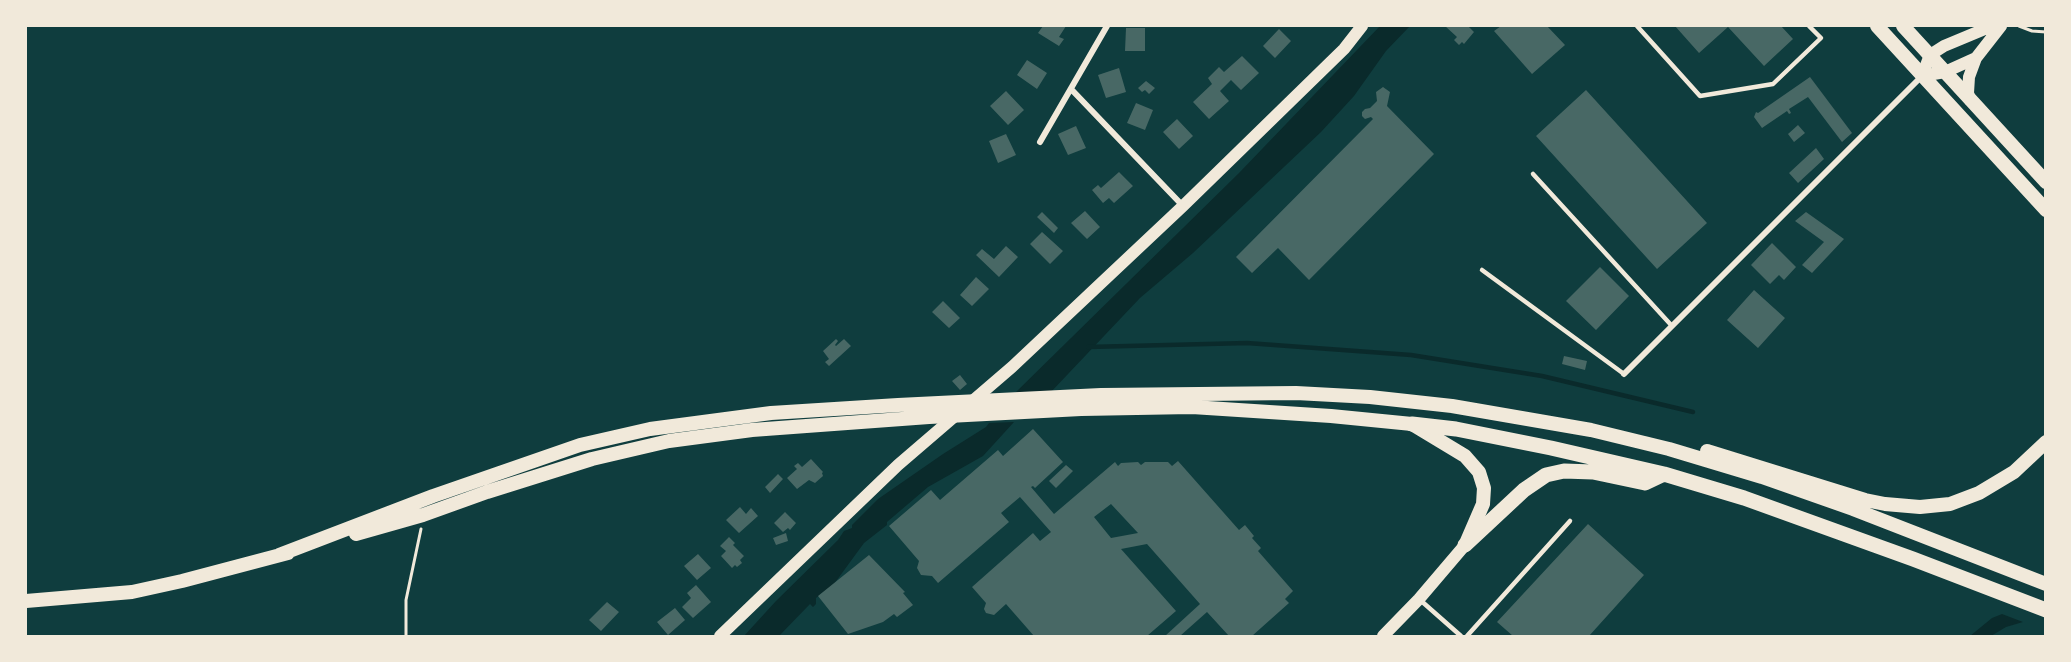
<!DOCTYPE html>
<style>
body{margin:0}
#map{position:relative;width:2071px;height:662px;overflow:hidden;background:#0f3d3e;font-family:Poppins,sans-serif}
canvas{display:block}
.frame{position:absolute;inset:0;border:27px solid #f1e9da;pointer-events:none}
</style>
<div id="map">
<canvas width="2071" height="662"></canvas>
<div class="frame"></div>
</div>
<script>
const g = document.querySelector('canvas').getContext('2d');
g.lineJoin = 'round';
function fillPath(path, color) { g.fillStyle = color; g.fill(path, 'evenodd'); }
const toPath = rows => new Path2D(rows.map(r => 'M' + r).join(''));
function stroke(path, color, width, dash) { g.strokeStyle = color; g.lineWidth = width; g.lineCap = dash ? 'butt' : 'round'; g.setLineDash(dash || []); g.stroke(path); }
fillPath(toPath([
 [1380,26,1410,26,1386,51,1354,96,1321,132,1193,253,1140,298,1050,393,1014,394,1239,173],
 [1014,422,983,456,928,487,887,522,887,525,864,543,834,584,816,598,816,604,813,607,810,604,779,636,744,636,776,601,838,540,844,531,852,528,852,525,878,499,943,454,986,427,989,423],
 [2002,614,2023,622,2006,627,1991,636,1970,636,1992,618]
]), '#0a2a2b');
stroke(toPath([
 [1088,347,1247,343,1411,355,1542,376,1693,412]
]), '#0a2a2b', 4.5);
fillPath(toPath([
 [1043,26,1066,26,1059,37,1064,39,1059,46,1038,33],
 [1445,26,1468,26,1474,32,1464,44,1462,42,1459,45,1454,40,1457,37],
 [1501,26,1547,26,1565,45,1532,74,1494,31],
 [1675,26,1781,26,1793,39,1764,66,1728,27,1699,53],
 [1126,28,1145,28,1145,51,1125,51],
 [1279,29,1291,41,1275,58,1263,46],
 [1242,56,1259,73,1241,90,1231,80,1220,91,1229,101,1209,119,1193,102,1212,84,1208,78,1219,67,1224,72],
 [1027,60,1047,73,1037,89,1017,75],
 [1119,68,1126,92,1106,98,1098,75],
 [1810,77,1852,133,1842,142,1808,97,1789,109,1791,113,1789,114,1787,111,1762,128,1754,117,1756,112,1758,113],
 [1146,81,1155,88,1149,94,1145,90,1142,92,1138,88],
 [1383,87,1390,92,1387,106,1434,154,1309,280,1278,248,1252,273,1236,257,1373,119,1371,117,1365,119,1362,116,1362,112,1365,109,1370,108,1377,101,1376,92],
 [1586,90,1707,223,1657,269,1536,136],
 [1006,91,1024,110,1008,125,990,106],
 [1136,103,1153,110,1145,130,1127,123],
 [1177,119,1193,136,1179,149,1163,132],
 [1798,125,1805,133,1794,142,1788,134],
 [1076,126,1086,148,1068,155,1058,134],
 [1006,134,1016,155,998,163,989,141],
 [1816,148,1824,159,1798,183,1789,173],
 [1119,172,1133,186,1114,203,1109,198,1103,203,1092,190,1098,185,1101,188],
 [1085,211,1100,227,1087,239,1071,223],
 [1042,212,1058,228,1054,233,1037,217],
 [1806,212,1844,239,1812,273,1802,265,1824,242,1795,221],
 [1042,232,1063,251,1050,264,1030,244],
 [1772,243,1796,267,1784,280,1779,275,1770,284,1751,265],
 [1006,246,1018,257,999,277,976,255,982,249,994,259],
 [1600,267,1629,296,1596,330,1566,301],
 [976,277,989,289,972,306,960,295],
 [1754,290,1785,318,1758,348,1727,320],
 [943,301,960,318,949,328,932,312],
 [836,339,838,341,835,345,836,346,844,339,851,346,829,366,825,362,829,359,823,351],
 [1564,356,1587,361,1585,370,1562,364],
 [960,375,967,384,960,390,952,381],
 [1033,429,1063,462,1035,488,1033,486,1031,487,1054,514,1115,462,1118,466,1121,463,1138,462,1141,465,1145,462,1168,462,1172,466,1178,461,1239,530,1245,525,1254,536,1252,538,1261,548,1258,551,1293,591,1285,599,1289,603,1252,636,1229,636,1207,612,1180,636,1165,636,1200,604,1147,544,1121,549,1176,611,1147,636,1034,636,1006,604,994,615,986,613,984,609,986,603,972,587,1033,533,1040,541,1051,532,1020,497,1001,513,1009,522,938,583,932,576,921,575,917,568,919,561,889,526,931,490,940,500,998,450,1003,456],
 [1111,504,1138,533,1111,538,1094,517],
 [811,459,823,472,822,473,823,476,815,483,809,480,797,489,787,478,797,469,794,466,798,463,802,467],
 [1066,465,1073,471,1056,488,1049,481],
 [778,474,783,479,770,493,765,487],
 [740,507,746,514,751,508,758,516,739,533,726,520],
 [785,512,796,523,790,530,788,528,783,532,774,523],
 [1588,524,1644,575,1589,636,1513,636,1497,622],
 [786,533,788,541,776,545,773,538],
 [729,537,735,543,733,545,744,556,740,560,742,563,737,567,735,565,732,568,721,556,726,551,720,546],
 [698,554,711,568,697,580,684,566],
 [869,555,905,592,903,593,913,605,897,617,894,614,883,622,848,634,818,596],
 [696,585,711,602,693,618,682,607,691,598,687,593],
 [607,602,619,612,601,631,589,620],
 [675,608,685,620,668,635,657,622]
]), '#486865');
stroke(toPath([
 [2019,26,2032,31,2046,32],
 [406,636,406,600,421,529]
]), '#f1e9da', 3);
stroke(toPath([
 [1637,26,1700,96,1773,84,1821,38,1809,26],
 [1533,174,1672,326],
 [1482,270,1624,374],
 [1419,599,1461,636],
 [1467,636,1570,521]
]), '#f1e9da', 4.5);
stroke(toPath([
 [1071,89,1183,206],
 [1040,142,1107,26],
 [1624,374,1922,76]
]), '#f1e9da', 6);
stroke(toPath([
 [1976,58,1945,72,1922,76,1930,55,1944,46,1992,26],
 [1970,100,1968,93,1969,77,1976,58,2001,26],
 [720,636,898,465,1012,367,1183,206,1344,49,1362,26],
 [1383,636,1419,599,1465,545]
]), '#f1e9da', 12);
stroke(toPath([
 [1877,26,2046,210],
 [1903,26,2046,182],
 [1707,451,1865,500,1885,504,1920,507,1950,504,1979,493,2014,472,2046,442],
 [356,534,423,515,487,492,592,459,669,441,752,430,929,417,1081,409,1192,407,1331,416,1412,424,1465,456,1479,472,1484,488,1483,504,1467,541],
 [279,555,433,496,580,445,650,429,771,413,898,405,1101,395,1296,393,1370,397,1452,406,1591,430,1669,449,1762,477,1853,509,2046,584],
 [26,601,132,592,182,581,288,553]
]), '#f1e9da', 14);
stroke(toPath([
 [1412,424,1456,429,1551,448,1664,474,1744,498,1913,559,2046,610],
 [1465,545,1524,490,1546,475,1564,471,1593,472,1645,483,1664,474]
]), '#f1e9da', 15);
</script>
